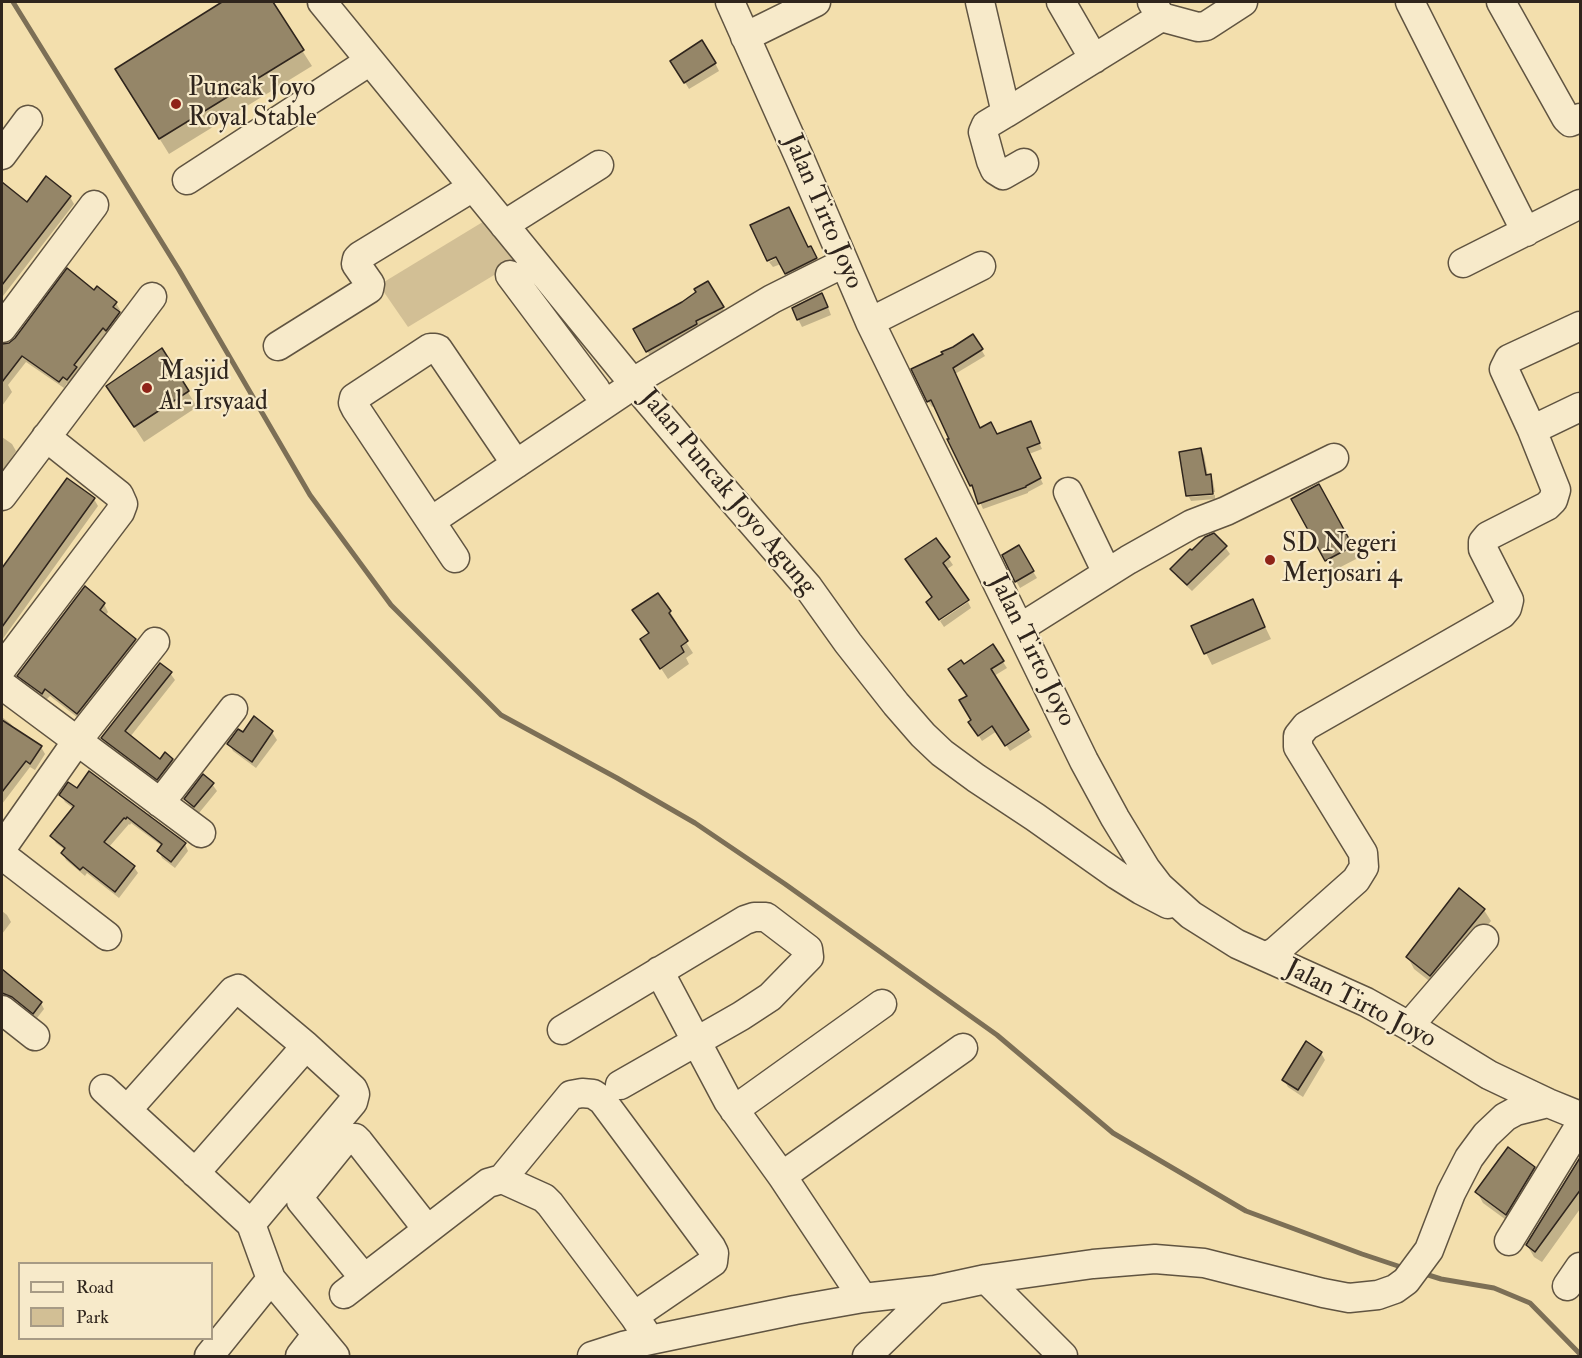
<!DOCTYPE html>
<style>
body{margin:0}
#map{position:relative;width:1582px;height:1358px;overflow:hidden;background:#f3dfad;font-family:"IM FELL Double Pica",serif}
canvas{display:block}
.frame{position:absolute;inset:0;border:3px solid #2f251d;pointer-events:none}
.legend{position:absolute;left:18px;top:1262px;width:195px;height:78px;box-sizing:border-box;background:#f7eaca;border:2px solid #a79b85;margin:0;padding:8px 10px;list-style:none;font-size:18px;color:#2f251d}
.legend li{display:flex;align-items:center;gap:12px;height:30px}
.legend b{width:30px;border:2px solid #a79b85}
</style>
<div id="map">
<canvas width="1582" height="1358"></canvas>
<div class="frame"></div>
<ul class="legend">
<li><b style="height:8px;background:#f7eaca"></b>Road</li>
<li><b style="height:16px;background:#d2bf95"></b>Park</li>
</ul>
</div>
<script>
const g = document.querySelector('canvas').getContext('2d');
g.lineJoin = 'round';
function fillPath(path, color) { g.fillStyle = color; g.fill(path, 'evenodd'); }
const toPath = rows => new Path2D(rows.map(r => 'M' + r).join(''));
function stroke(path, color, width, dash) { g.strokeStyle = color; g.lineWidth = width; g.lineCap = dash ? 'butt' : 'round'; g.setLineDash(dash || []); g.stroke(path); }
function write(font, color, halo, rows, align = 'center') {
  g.font = font + ' "IM FELL Double Pica",serif'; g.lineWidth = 4.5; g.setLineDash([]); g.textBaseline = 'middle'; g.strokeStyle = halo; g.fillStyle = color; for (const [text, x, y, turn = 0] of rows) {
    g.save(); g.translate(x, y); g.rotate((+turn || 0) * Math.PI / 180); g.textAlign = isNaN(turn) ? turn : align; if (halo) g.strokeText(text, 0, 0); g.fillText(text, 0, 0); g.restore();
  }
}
fillPath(toPath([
 [486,220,519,260,408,327,379,285]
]), '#d2bf95');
fillPath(toPath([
 [224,2,271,2,312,66,169,154,117,70],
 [672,61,715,63,719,71,689,89],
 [2,184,27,204,70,197,74,204,3,296,2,295],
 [808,249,815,255,820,266,790,281,781,264,773,267,769,262,783,255],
 [707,283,727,315,652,359,635,330,683,303],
 [95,292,116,303,120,310,118,312,123,320,72,386,67,383,64,388,26,362,8,385,12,392,2,406,2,345,8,345],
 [826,302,831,315,802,327,798,319],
 [973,336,985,356,955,374,980,429,997,436,1033,428,1042,449,1029,454,1043,484,1028,492,1028,493,983,509,975,491,971,486,949,440,951,439,935,405,932,407,928,401,945,355],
 [162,350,197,407,144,442,108,386],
 [2,437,12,444,16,451,2,472],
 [1201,450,1204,455,1208,476,1210,476,1213,481,1215,492,1187,495],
 [67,480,94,499,98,506,2,640,2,571],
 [1318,486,1358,558,1333,571,1293,499],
 [1215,495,1215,499,1191,501,1189,497],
 [936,540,953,565,946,570,966,600,934,598],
 [1018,547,1037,578,1020,588,1016,581],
 [1225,547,1230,554,1192,591,1177,577,1172,569],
 [85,588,104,604,108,612,105,616,135,640,139,647,82,721,50,696,46,700,23,683,19,676],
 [657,595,670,612,677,623,675,625,693,653,686,658,689,664,668,679,649,650,650,634,641,622],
 [968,602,971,608,944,627,940,621],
 [1258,612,1271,639,1212,665,1206,653],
 [1003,662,1007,668,994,676,1032,737,1010,751,997,731,982,741,974,728,963,666],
 [170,673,175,680,130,737,160,761,172,760,176,767,162,786,107,745,102,738],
 [2,717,11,724,14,730,41,747,45,754,35,770,30,767,2,804],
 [254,719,272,732,277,740,256,768,233,751,229,744,243,734],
 [69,784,185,844,188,851,175,868,162,858,159,851,162,846,131,823,130,825,129,824,109,847,134,867,138,873,119,898,87,873,85,876,66,860,63,853,65,850,56,843,52,836,74,809,65,802,61,795],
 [212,784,217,791,199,813,190,806,186,799],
 [1484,910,1491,921,1437,987,1414,969,1408,957],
 [2,911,7,915,11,922,2,934],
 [2,971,41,1003,44,1009,37,1018,17,1002,8,999,2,994],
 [1321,1053,1325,1060,1303,1097,1288,1087,1284,1080],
 [1580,1159,1580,1209,1542,1262,1534,1257,1527,1245],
 [1534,1168,1541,1179,1513,1225,1483,1203,1477,1192]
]), '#0003');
stroke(toPath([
 [13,2,179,270,310,495,391,605,501,715,617,778,695,823,785,884,997,1035,1113,1133,1246,1211,1362,1254,1404,1268],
 [1422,1273,1441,1279,1494,1288,1530,1303,1580,1354]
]), '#7c6f56', 5);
const building = toPath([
 [222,2,273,2,304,50,159,139,115,69,222,2],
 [702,40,716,63,684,83,670,61,702,40],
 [46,176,71,196,2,285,2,182,27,202,46,176],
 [789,207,808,247,811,246,817,258,785,274,776,257,767,261,750,225,789,207],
 [67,268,94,290,97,286,117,302,113,307,120,312,106,331,103,328,74,365,77,367,67,380,63,377,59,382,22,356,2,382,2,344,9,343,15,338,67,268],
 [708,281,724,307,696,321,697,324,646,352,633,329,682,302,696,292,694,289,708,281],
 [822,293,828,307,797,320,792,308,822,293],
 [973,334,983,349,953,368,980,428,991,422,997,434,1031,421,1040,443,1027,448,1041,478,1026,486,1026,487,978,504,972,485,970,486,947,439,949,439,931,400,927,402,911,369,943,354,941,352,953,347,973,334],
 [162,348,189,391,134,427,106,386,162,348],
 [1201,448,1206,475,1211,474,1213,494,1186,496,1179,452,1201,448],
 [67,478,95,498,2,627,2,568,67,478],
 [1319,484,1353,546,1325,561,1291,499,1319,484],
 [1214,533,1227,546,1187,585,1170,569,1190,549,1192,550,1205,537,1214,533],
 [936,538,950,557,943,563,969,600,939,620,926,602,932,597,905,559,936,538],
 [1019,545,1034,571,1015,582,1002,555,1019,545],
 [85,586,105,603,100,610,136,639,77,714,45,689,42,694,17,676,85,586],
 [658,593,671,611,669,613,688,641,681,646,684,652,660,669,640,639,649,633,632,610,658,593],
 [1253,599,1265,627,1204,654,1191,626,1253,599],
 [993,644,1004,661,991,669,1029,730,1005,746,992,726,978,736,968,722,971,720,959,700,967,696,948,669,961,660,964,664,993,644],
 [160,663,172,672,125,731,160,759,165,752,173,759,157,780,101,738,160,663],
 [254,716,273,731,252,762,227,744,238,729,243,732,254,716],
 [2,720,42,746,30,764,26,761,2,792,2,720],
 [89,771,186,843,171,862,157,851,162,844,127,817,126,819,124,818,104,842,135,866,115,892,83,867,80,870,61,853,65,848,50,836,74,806,59,795,68,782,77,788,89,771],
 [203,774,214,783,194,807,184,799,203,774],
 [1459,888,1485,909,1430,976,1406,957,1459,888],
 [2,969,42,1002,33,1014,12,997,2,993,2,969],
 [1306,1041,1322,1052,1298,1090,1282,1080,1306,1041],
 [1508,1147,1535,1167,1506,1215,1475,1192,1508,1147],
 [1581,1156,1581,1189,1535,1252,1526,1245,1581,1156]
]);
fillPath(building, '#958668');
stroke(building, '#2f251d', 1.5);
const minor = toPath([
 [322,2,639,390,711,475,808,587,848,643,896,704,923,735,942,753,976,778,1035,817,1117,875,1141,890,1168,904],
 [730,2,800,159,870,322,1084,761,1115,818,1146,869,1159,886,1191,915,1237,944,1366,1002,1409,1026,1489,1075,1548,1103,1580,1116],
 [980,2,1006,113,1161,17,1152,2],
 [1061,2,1094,59],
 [1410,2,1526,232],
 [1501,2,1566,118,1570,122,1580,118],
 [1161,17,1198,27,1206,26,1243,2],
 [745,37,816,2],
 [1006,113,986,125,983,132,991,161,995,170,1003,175,1024,163],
 [2,155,28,120],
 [187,180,370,61],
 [504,225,599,165],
 [1463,263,1580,204],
 [510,275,596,390],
 [870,322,981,266],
 [2,328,94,205],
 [278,346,369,289,370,284,356,264,357,259,360,256,473,187],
 [633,382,772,299,844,263],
 [1532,430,1580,407],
 [1068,492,1107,573],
 [2,496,152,297],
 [431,521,635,384],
 [455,558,356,409,353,403,354,398,430,348,435,348,438,349,516,464],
 [1020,628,1128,560,1192,524,1226,511,1334,458],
 [2,668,120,512,123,504,119,495,46,437],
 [2,685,201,833],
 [160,803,233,709],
 [2,848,77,741,155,642],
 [2,855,107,936],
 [1266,957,1276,951,1356,880,1364,867,1363,853,1298,747,1298,736,1306,726,1502,614,1507,608,1509,600,1483,549,1483,542,1488,536,1547,506,1553,500,1556,490,1532,430,1504,369,1509,359,1580,326],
 [659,971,728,1101,782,1176,863,1298],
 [2,1010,35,1036],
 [1409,1026,1484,939],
 [562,1030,745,920,754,917,766,917,808,949,809,957,770,997,741,1016,620,1085],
 [104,1089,251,1224],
 [127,1110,233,991,238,989,306,1046],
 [734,1110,882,1004],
 [195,1173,306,1046,353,1089,355,1094,353,1102,251,1224,271,1279,335,1356],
 [782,1176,963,1048],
 [502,1179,544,1198,550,1204,634,1316,644,1331],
 [1509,1241,1580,1125],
 [364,1278,301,1201,302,1193,345,1140,350,1138,355,1138,359,1142,427,1229],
 [986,1279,1063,1356],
 [1567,1286,1580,1267],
 [344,1294,488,1183,502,1179,571,1095,582,1093,593,1094,602,1100,711,1247,714,1253,713,1262,634,1316],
 [209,1356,271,1279],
 [300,1356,317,1334],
 [592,1356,623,1346,650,1340,795,1310,863,1298,935,1290,986,1279,1093,1264,1155,1259,1204,1263,1323,1293,1349,1298,1378,1295,1395,1289,1406,1281,1429,1250,1451,1193,1469,1158,1486,1135,1505,1117,1516,1111,1548,1103],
 [867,1356,935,1290]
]);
stroke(minor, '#605441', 31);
stroke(minor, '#f7eaca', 28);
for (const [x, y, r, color] of [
 [176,104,6,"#8f2418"],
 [147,388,6,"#8f2418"],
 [1270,560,6,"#8f2418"]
]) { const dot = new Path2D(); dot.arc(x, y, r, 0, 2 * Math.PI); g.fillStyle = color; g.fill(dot); stroke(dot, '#f7eaca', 2); }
write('26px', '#2f251d', '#f7eaca', [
 ["Puncak Joyo",188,89],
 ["Royal Stable",188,119],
 ["Masjid",159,373],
 ["Al-Irsyaad",159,403],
 ["SD Negeri",1282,545],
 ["Merjosari 4",1282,575]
], 'left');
write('26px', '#2f251d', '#f7eaca', [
 ["Jalan Tirto Joyo",822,212,67],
 ["Jalan Puncak Joyo Agung",727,493,50],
 ["Jalan Tirto Joyo",1031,651,64],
 ["Jalan Tirto Joyo",1360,1005,27]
]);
</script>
